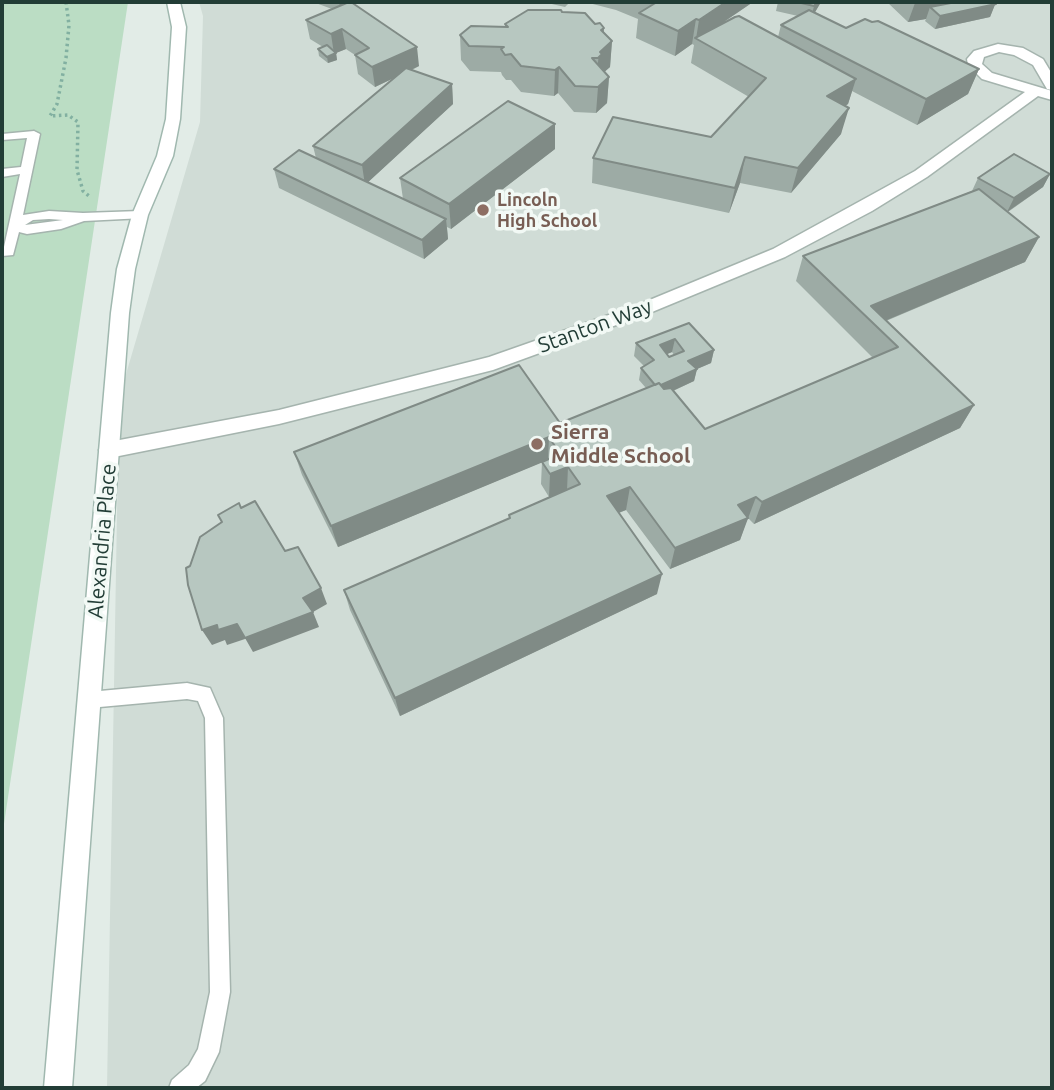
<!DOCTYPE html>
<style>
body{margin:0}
#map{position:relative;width:1054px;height:1090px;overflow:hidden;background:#e2ece7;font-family:Ubuntu,sans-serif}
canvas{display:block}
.frame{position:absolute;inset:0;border:4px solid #223d36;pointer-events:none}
</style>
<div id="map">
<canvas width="1054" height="1090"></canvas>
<div class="frame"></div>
</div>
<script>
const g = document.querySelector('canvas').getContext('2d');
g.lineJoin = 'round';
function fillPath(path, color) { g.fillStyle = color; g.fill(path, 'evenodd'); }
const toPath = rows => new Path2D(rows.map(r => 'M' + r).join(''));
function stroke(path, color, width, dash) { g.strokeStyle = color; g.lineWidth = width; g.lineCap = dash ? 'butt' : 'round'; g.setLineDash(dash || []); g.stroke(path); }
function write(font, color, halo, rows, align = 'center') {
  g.font = font + ' Ubuntu,sans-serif'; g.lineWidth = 7; g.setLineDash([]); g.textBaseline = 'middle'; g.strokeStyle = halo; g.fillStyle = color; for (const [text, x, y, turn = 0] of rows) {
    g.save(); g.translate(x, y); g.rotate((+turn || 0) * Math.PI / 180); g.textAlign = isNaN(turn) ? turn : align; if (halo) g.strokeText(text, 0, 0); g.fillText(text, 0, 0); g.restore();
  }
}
fillPath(toPath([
 [199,2,1052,2,1052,1088,107,1088,119,398,200,122,203,16]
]), '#d0dcd6');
fillPath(toPath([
 [2,2,128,2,2,837]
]), '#bbddc4');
const lane = toPath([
 [34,131,40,134,23,215,49,211,83,213,140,211,146,215,144,218,84,221,61,229,27,234,19,232,13,255,2,256,20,174,2,177,2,169,21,167,27,138,2,140,2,134,34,131],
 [33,220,49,219,63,220,25,225,33,220],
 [187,683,210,688,223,718,230,992,219,1052,205,1081,196,1088,169,1088,172,1080,189,1065,198,1049,210,992,205,718,198,701,187,699,89,708,83,706,80,700,83,694,89,692,187,683]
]);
const street = toPath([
 [998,44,1023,48,1043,59,1052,74,1052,90,1047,89,1033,65,1014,55,999,52,984,57,982,64,992,73,1052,91,1052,100,1038,96,927,177,872,211,785,257,652,312,493,370,279,424,109,458,102,455,99,450,102,445,109,442,279,410,489,357,640,304,773,249,915,171,1025,92,982,79,968,65,967,59,974,51,998,44]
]);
const secondary = toPath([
 [167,2,180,2,186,27,180,119,173,156,148,215,135,269,129,313,72,1088,44,1088,111,313,117,269,132,215,157,156,166,119,172,27,167,2]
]);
stroke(lane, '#a5b4ae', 3);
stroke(street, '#a5b4ae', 3);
stroke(secondary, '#a0b8af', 3);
stroke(toPath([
 [17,2,25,2],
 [66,2,69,25,66,58,57,104,50,116,68,115,78,122,77,170,83,191,89,196]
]), '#82b0a1', 3.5, [2.5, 3.5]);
fillPath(lane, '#fff');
fillPath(street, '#fff');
fillPath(secondary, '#fff');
fillPath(toPath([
 [313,2,356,2,353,4,419,66,412,70,452,84,453,104,368,182,403,199,400,178,555,149,451,229,447,227,448,239,424,259,279,188,274,169,316,158,313,146,394,78,375,87,358,74,355,55,346,49,336,53,337,60,328,63,319,56,318,49,323,47,310,39,306,20,332,9],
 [543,2,570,2,565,7],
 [585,2,753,2,724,22,778,37,781,25,798,16,776,11,778,2,821,2,815,12,846,28,979,69,968,94,917,125,852,91,848,104,845,106,841,134,791,193,740,183,729,213,592,183,593,158,711,137,749,97,691,63,694,45,692,44,675,56,636,38,638,19,616,10],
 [887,2,996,2,990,17,935,29,925,21,926,19,908,22],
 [562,12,604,32,612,41,610,67,604,72,609,77,607,103,596,113,574,112,558,93,554,96,521,92,511,80,506,80,502,75,501,72,470,71,461,60,460,35,505,26,505,24],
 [1050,174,1043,187,1008,212,1039,237,1025,262,886,321,974,405,960,428,754,524,749,519,747,519,740,540,670,569,626,510,619,513,657,594,400,716,350,610,344,590,509,519,509,515,549,497,541,484,542,462,338,547,302,475,294,452,560,423,646,388,639,380,641,368,644,366,634,356,636,343,689,323,714,350,711,363,697,369,694,381,673,391,705,429,873,358,796,281,803,256,972,191,978,178],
 [672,352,674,355,669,357,667,354]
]), '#9daba5');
fillPath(toPath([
 [339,2,356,2,341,12],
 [724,2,753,2,725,21,724,26,696,39,699,20],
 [817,2,821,2,811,19,814,6],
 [919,2,996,2,990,17,935,29,940,16,930,7,926,19,908,22,915,3],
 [696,19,692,44,675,56,678,31],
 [604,28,603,49,612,41,610,67,601,75,596,84,601,30],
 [342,29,346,49,336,53,337,60,328,63,327,57,334,54,331,34],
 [417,47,419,66,375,87,372,67],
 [559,67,558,93,554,96,555,70],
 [979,69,968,94,917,125,926,99],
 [609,77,607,103,596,113,598,87],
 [856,79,848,104,820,122,827,96],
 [452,84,453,104,365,185,362,165],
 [849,108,841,134,791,193,798,168],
 [555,124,555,149,451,229,449,204],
 [745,157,740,183,729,213,735,188],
 [1050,174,1043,187,1007,212,1014,198],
 [446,219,448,239,424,259,422,240],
 [1039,237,1025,262,875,325,871,306],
 [675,339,672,352,658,358,660,345],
 [714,350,711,363,697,369,694,381,655,399,657,387,688,361],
 [974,405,960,428,754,524,762,502],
 [549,437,548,460,338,547,331,526],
 [568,467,567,490,549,497,550,474],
 [630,487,626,510,604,518,607,496],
 [756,497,740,540,670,569,675,548,738,505],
 [662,574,657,594,400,716,395,698],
 [321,588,327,604,313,612,319,627,253,652,245,638,303,598],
 [237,624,245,639,227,645,225,640,212,645,202,630,217,625]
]), '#808b86');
const building = toPath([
 [349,2,351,2,417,47,372,67,355,55,369,48,342,29,331,34,306,20,349,2],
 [657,2,726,2,699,20,696,19,678,31,639,13,657,2],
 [797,2,817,2,814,6,797,2],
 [956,2,993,2,996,4,940,16,930,7,956,2],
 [528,10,561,10,562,12,585,13,595,24,600,23,604,28,601,30,612,41,600,52,602,54,598,58,592,58,609,77,598,87,575,86,559,67,555,70,521,66,511,54,505,55,501,49,504,47,469,46,460,35,471,26,508,27,505,24,528,10],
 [809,10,846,28,865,19,872,22,878,21,979,69,926,99,781,25,809,10],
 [739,16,856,79,827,96,849,108,798,168,745,157,735,188,593,158,613,117,711,137,766,78,695,38,735,17,739,16],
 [327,45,336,53,327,57,318,49,327,45],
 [406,68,452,84,362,165,313,146,406,68],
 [508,101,555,124,449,204,400,178,508,101],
 [299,150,446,219,422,240,274,169,299,150],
 [1014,154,1050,174,1014,198,978,178,1014,154],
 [979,189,1039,237,871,306,974,405,762,502,756,497,738,505,748,518,675,548,630,487,607,496,662,574,395,698,344,590,510,518,509,515,580,484,568,467,550,474,542,462,560,454,549,437,331,526,294,452,519,365,560,423,659,383,664,389,671,388,705,429,898,347,803,256,979,189],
 [689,323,714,350,688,361,697,369,661,385,659,383,655,385,641,368,654,360,636,343,689,323],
 [675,339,684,351,669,357,660,345,675,339],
 [255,501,285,551,298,547,321,588,303,598,313,612,245,638,237,624,218,630,217,625,202,630,188,585,186,568,190,566,200,537,222,522,218,515,239,503,241,508,255,501]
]);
fillPath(building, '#b7c7c0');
stroke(building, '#808b86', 2);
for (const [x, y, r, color] of [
 [483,210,7,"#8d6e63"],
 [537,444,7,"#8d6e63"]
]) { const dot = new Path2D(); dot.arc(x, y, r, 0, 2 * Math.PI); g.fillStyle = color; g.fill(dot); stroke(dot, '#f2f9f5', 2.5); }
write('bold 18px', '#785e54', '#f2f9f5', [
 ["Lincoln",497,200],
 ["High School",497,221]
], 'left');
write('21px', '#223d36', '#f2f9f5', [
 ["Stanton Way",595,326,-20],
 ["Alexandria Place",102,541,-85]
]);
write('bold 21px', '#785e54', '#f2f9f5', [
 ["Sierra",551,432],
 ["Middle School",551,456]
], 'left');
</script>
